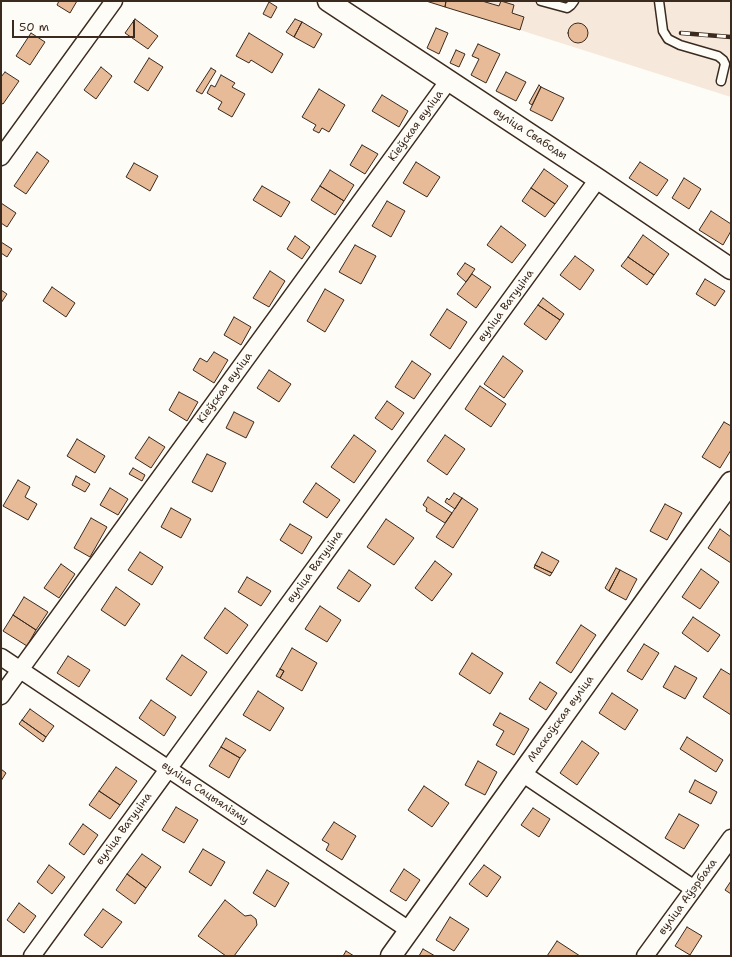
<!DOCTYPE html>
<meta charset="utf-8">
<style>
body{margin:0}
#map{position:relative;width:732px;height:957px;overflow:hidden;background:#fdfcf7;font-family:"Shantell Sans",sans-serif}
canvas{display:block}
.frame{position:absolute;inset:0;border:2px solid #3b2a1e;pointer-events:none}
.scale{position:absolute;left:12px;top:20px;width:123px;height:18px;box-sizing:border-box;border:2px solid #3b2a1e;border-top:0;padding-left:5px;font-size:12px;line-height:14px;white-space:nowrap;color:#3b2a1e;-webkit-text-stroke:3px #fdfcf7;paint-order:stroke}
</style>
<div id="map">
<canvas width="732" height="957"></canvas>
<div class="frame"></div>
<div class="scale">50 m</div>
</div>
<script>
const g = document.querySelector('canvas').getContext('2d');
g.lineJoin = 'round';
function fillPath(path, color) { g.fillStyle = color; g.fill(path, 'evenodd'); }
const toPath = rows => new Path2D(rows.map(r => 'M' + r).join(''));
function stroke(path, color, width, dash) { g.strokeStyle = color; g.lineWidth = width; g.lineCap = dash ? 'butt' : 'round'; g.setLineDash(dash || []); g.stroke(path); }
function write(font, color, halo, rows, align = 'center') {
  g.font = font + ' "Shantell Sans",sans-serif'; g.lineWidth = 3; g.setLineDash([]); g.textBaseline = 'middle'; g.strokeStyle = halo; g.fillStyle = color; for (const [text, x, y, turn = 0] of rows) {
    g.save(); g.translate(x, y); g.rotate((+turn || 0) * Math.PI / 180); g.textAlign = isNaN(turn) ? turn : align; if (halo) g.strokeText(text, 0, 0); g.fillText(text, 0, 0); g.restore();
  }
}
fillPath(toPath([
 [426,1,731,1,731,97,520,30]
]), '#f6e8da');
const building = toPath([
 [59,1,77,1,70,13,57,5,59,1],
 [426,1,446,1,445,7,426,1],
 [446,1,482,1,499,6,501,1,514,5,512,13,524,17,520,30,445,7,446,1],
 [269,2,277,7,271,18,263,14,269,2],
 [135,19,158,36,148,49,125,33,135,19],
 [295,19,302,22,294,37,286,32,295,19],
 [302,22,322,34,314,48,294,37,302,22],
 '568 33a10 10 0 1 1 20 0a10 10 0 1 1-20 0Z',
 [436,28,448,33,439,54,427,48,436,28],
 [31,33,45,42,30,65,16,56,31,33],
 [249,33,283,54,272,73,251,60,249,63,236,56,249,33],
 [478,44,500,54,486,83,471,75,479,59,472,56,478,44],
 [456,50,465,54,459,67,450,63,456,50],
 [149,58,163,67,148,91,134,82,149,58],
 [101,67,112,76,96,99,84,90,101,67],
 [211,68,216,71,202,94,196,91,211,68],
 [5,72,19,81,3,104,1,103,1,77,5,72],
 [506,72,526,82,516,101,496,91,506,72],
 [221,75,235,83,232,87,245,94,232,117,218,109,222,102,207,93,211,85,215,87,221,75],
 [539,85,541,87,532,105,529,103,539,85],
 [541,87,564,98,552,121,530,110,541,87],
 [319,89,345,105,329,132,322,128,319,133,313,130,316,125,302,117,319,89],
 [382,95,408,111,399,127,372,111,382,95],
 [362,145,378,154,365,174,350,165,362,145],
 [37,152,49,161,26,194,14,186,37,152],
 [416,162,440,177,427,197,403,183,416,162],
 [640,162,668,180,657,196,629,178,640,162],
 [134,163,158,176,150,191,126,177,134,163],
 [544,169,568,186,555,204,531,188,544,169],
 [330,170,354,185,344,201,320,186,330,170],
 [684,178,701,189,689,209,672,198,684,178],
 [262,186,290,202,281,217,253,200,262,186],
 [320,186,344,201,335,215,311,200,320,186],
 [531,188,555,204,545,217,522,201,531,188],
 [387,201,405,211,391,237,372,226,387,201],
 [1,203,16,213,7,227,1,223,1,203],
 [711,211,731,224,731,231,723,245,699,230,711,211],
 [501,226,526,245,512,263,487,245,501,226],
 [643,235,669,254,654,275,628,257,643,235],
 [295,236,310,247,302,259,287,249,295,236],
 [1,242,12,249,7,257,1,253,1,242],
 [355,245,376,256,361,284,339,272,355,245],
 [575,256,594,270,580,290,560,275,575,256],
 [628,257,654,275,647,285,621,266,628,257],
 [465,263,475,269,466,282,457,274,465,263],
 [270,271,285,281,269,307,253,298,270,271],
 [472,274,491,287,476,308,457,294,472,274],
 [705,279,725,291,715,306,696,294,705,279],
 [52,287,75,303,66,317,43,301,52,287],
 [325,289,344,300,325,332,307,321,325,289],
 [1,290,7,294,1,303,1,290],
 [543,298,564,314,560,320,538,305,543,298],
 [538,305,560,320,546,340,524,324,538,305],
 [447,309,467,322,450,349,430,335,447,309],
 [234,317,251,327,241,345,224,335,234,317],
 [214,352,228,360,214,383,193,370,200,358,207,362,214,352],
 [503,356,523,371,504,398,484,384,503,356],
 [412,361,431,374,414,399,395,387,412,361],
 [269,370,291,384,279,402,257,388,269,370],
 [480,386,506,404,491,427,465,409,480,386],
 [179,392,198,402,187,421,169,410,179,392],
 [387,401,404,413,392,430,375,418,387,401],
 [234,412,254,422,246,438,226,428,234,412],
 [724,422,731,426,731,450,720,468,702,457,724,422],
 [354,435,376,451,354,483,331,467,354,435],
 [445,435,465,449,447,475,427,461,445,435],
 [149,437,165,447,151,468,135,458,149,437],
 [77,439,105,456,95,473,67,456,77,439],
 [207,454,226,463,212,492,192,482,207,454],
 [133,468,145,475,142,481,129,474,133,468],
 [76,476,90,484,85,492,72,485,76,476],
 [18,480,30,487,25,497,37,504,28,520,3,506,18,480],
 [316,483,340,500,327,518,303,502,316,483],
 [110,488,128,499,118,515,100,505,110,488],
 [454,493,462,498,455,509,445,502,447,498,449,500,454,493],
 [428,497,452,513,445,523,426,511,427,508,423,505,428,497],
 [462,498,478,509,453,548,436,537,462,498],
 [665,504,682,513,667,540,650,531,665,504],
 [171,508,191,519,181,538,161,527,171,508],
 [91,518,107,527,90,557,74,548,91,518],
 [386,519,414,538,394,565,367,547,386,519],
 [290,524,312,537,302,554,280,540,290,524],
 [720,529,731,537,731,563,708,548,720,529],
 [140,552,163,567,152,585,128,570,140,552],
 [542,552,559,561,552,573,535,565,542,552],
 [435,561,452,574,432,601,415,588,435,561],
 [61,564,75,574,59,598,44,588,61,564],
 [535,565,552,573,550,576,534,568,535,565],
 [616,568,620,570,609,591,605,588,616,568],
 [701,569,719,582,700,609,682,597,701,569],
 [349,570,371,585,359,602,337,588,349,570],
 [620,570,637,579,626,600,609,591,620,570],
 [247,577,271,591,261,606,238,592,247,577],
 [116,587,140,604,125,626,101,610,116,587],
 [24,597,48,612,36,630,13,615,24,597],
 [320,606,341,620,327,642,305,629,320,606],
 [225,608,248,625,227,654,204,638,225,608],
 [13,615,36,630,27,646,3,631,13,615],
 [693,617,720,635,708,652,682,633,693,617],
 [581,625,596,635,571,673,556,663,581,625],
 [644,644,659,653,642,680,627,671,644,644],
 [292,648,317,663,302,691,280,678,284,671,280,669,292,648],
 [472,653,503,673,490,694,459,674,472,653],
 [182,655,207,672,191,696,166,679,182,655],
 [68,656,90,670,79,687,57,673,68,656],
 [675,666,697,678,685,699,663,687,675,666],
 [280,669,284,671,280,678,276,676,280,669],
 [721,669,731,675,731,715,703,697,721,669],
 [540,682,557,693,546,710,529,699,540,682],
 [258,691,284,708,270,731,243,715,258,691],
 [612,693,638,710,625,730,599,713,612,693],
 [151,700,176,717,164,736,139,718,151,700],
 [30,709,54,726,46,737,22,720,30,709],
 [500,713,529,729,514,755,496,745,504,731,493,725,500,713],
 [22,720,46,737,43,742,19,724,22,720],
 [687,737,723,760,716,772,680,749,687,737],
 [226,738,246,750,240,758,221,747,226,738],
 [582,741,599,753,577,785,560,773,582,741],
 [221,747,240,758,229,778,209,766,221,747],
 [478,761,497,772,485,795,465,785,478,761],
 [116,767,137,781,120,805,99,791,116,767],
 [1,769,6,773,1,781,1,769],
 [695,780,717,792,711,804,689,792,695,780],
 [424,786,449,803,432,827,408,810,424,786],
 [99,791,120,805,110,819,89,805,99,791],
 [176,807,198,820,184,843,162,830,176,807],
 [533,808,550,819,539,837,521,825,533,808],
 [679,814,699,825,684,849,665,838,679,814],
 [334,822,356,836,342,860,326,850,329,844,322,840,334,822],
 [83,824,98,835,84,855,69,844,83,824],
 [203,849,225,862,211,886,189,872,203,849],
 [142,854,161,867,146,888,127,874,142,854],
 [49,865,65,877,52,894,37,882,49,865],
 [484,865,501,877,487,897,469,884,484,865],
 [404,869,420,880,406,901,390,891,404,869],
 [267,870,289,883,275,907,253,893,267,870],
 [127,874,146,888,135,904,116,890,127,874],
 [731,881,731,894,725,890,731,881],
 [225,900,245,916,251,915,256,919,257,925,234,956,226,956,198,936,225,900],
 [19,903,36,916,24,933,7,920,19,903],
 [103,909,122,922,102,948,84,935,103,909],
 [450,917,469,929,454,951,436,940,450,917],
 [687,927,702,936,690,955,675,946,687,927],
 [557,941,580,956,547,956,557,941],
 [423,949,435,956,419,956,423,949],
 [346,951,354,956,343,956,346,951]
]);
fillPath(building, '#e7ba98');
stroke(building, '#3b2a1e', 1);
const service = toPath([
 [541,1,567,8,571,5,574,1],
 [659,1,663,31,668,39,680,45,718,56,723,60,725,64,721,81]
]);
const minor = toPath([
 [1,157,114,1],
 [1,657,409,930],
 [1,696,449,80],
 [522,773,694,889],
 [32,956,598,179],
 [645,956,731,838]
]);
const tertiary = toPath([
 [328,1,598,179,731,269],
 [391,956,731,482]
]);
stroke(service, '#3b2a1e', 11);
stroke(minor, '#3b2a1e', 19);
stroke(tertiary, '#3b2a1e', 23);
stroke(service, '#fdfcf7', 8);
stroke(minor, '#fdfcf7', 16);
stroke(tertiary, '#fdfcf7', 20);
const rail = toPath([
 [681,33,731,37]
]);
stroke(rail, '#3b2a1e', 4.5);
stroke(rail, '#fdfcf7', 3, [9]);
write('11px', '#3b2a1e', '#fdfcf7', [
 ["Кіеўская вуліца",416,126,-54],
 ["вуліца Свабоды",530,134,33],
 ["вуліца Ватуціна",506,306,-54],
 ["Кіеўская вуліца",225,388,-54],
 ["вуліца Ватуціна",315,567,-54],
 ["Маскоўская вуліца",561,719,-54],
 ["вуліца Сацыялізму",205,793,34],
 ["вуліца Ватуціна",124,829,-54],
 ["вуліца Аўэрбаха",688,897,-54]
]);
</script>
